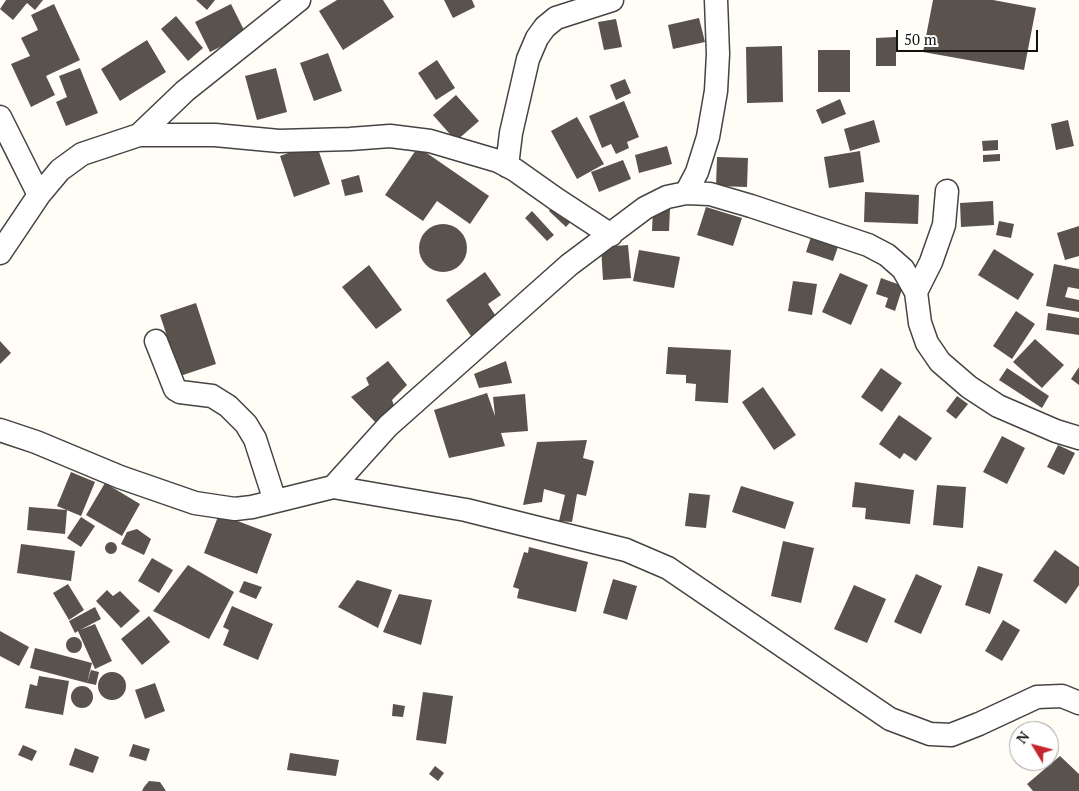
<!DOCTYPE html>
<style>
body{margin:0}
#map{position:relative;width:1079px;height:791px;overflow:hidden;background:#fffdf5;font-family:"PT Serif",serif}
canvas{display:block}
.north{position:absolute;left:1009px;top:721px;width:50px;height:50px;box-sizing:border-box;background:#fff;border:1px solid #a0a0a0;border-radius:50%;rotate:307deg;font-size:14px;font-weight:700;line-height:20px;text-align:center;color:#111}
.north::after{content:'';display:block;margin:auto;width:18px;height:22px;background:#c4262e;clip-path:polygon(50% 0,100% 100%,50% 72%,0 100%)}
.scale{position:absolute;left:896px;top:30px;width:142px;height:22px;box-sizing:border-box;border:2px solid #111;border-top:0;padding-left:6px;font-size:15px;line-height:18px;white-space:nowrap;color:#111;-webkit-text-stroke:4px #fff;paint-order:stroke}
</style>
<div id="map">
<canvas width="1079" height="791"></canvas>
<div class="north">N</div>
<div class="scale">50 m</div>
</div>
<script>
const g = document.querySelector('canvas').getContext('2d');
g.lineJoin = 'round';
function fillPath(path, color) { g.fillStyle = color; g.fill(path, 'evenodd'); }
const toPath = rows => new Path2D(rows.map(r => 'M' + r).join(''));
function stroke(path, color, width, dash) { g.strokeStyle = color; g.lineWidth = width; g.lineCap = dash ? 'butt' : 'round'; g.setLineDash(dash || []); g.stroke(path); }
fillPath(toPath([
 [6,0,43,0,35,10,27,3,13,20,0,9],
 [196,0,215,0,207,10],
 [337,0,383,0,394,17,343,50,319,11],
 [444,0,472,0,475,7,453,18],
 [933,0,993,0,1036,8,1024,70,923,52],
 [54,4,80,60,46,76,55,95,31,107,11,64,30,56,21,38,38,30,31,15],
 [231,4,246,34,210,52,195,22],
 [176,16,203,48,188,61,161,29],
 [699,18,705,42,673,49,668,25],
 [616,19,622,47,604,50,598,22],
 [896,37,896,66,876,66,876,38],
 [147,40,166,72,120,101,101,69],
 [782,46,783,102,747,103,746,47],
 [818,50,850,50,850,92,818,92],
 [328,53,342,91,314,101,300,63],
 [437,60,455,88,436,100,418,73],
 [80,68,98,113,66,126,56,102,67,97,59,76],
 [276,68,287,112,257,120,245,76],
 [625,79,631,93,616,100,610,85],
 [456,95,479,121,456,141,433,115],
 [840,99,846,114,822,124,816,110],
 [624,101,639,137,627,142,629,148,616,154,611,144,602,148,589,116],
 [577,117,604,164,577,179,551,131],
 [874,120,880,142,850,151,844,129],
 [1068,120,1074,146,1056,150,1051,124],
 [998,140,998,150,983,151,982,141],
 [316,143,330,184,294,197,280,156],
 [667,146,672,164,639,173,635,155],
 [418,147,489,196,470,224,437,201,423,221,385,195],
 [860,151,864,182,829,188,824,157],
 [1000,154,1000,161,983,162,983,155],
 [717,157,748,158,747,187,716,186],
 [623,160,631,179,599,192,591,172],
 [359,175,363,192,345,196,341,180],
 [865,192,919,195,918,224,864,222],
 [993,201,994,225,961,227,960,203],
 [556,203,573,219,566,227,549,211],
 [706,207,742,218,733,246,697,235],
 [653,208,670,209,669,231,652,231],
 [532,211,554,235,547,241,525,218],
 [999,221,1014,224,1011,238,996,235],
 '419 248a24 24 0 1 1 48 0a24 24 0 1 1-48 0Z',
 [1079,226,1079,256,1065,260,1057,233],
 [812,234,839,244,833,261,806,252],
 [628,245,631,278,603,280,601,247],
 [994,249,1034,274,1018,300,978,275],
 [639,250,680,257,674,288,633,281],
 [1054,264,1079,269,1079,289,1068,287,1065,297,1079,300,1079,312,1046,306],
 [369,265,402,310,376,329,342,287],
 [485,272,501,295,488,304,497,318,471,336,446,300],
 [840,273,868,285,851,325,822,312],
 [881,278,903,286,895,311,885,307,888,298,876,294],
 [793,281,817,284,812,315,788,311],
 [196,303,216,364,180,376,160,315],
 [1016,311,1035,324,1012,359,993,346],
 [1048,313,1079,318,1079,335,1046,330],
 [1035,339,1064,365,1042,388,1013,362],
 [0,341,11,353,0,364],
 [668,347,731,350,728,403,695,401,696,384,686,383,686,375,666,374],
 [388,361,407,385,392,400,396,411,379,426,351,397,369,385,366,378],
 [506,361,512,383,479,388,474,374],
 [1079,367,1079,385,1071,379],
 [881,368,902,383,882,412,861,397],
 [1007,368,1049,396,1042,408,999,380],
 [763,387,796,435,774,450,742,402],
 [487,393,495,416,493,397,525,394,528,431,501,433,505,446,449,458,434,410],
 [957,396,968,404,956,419,946,411],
 [899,415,932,438,916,461,904,453,900,459,879,444],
 [1002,436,1025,448,1007,484,983,472],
 [587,440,583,458,594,461,586,496,577,494,572,522,559,521,565,495,544,489,542,502,523,505,537,442],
 [1058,445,1075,453,1064,475,1047,467],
 [71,472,95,482,81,516,57,506],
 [855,482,914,490,910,524,865,519,866,508,852,507],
 [105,483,140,504,122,536,86,515],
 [937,485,966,487,963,528,933,525],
 [741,486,794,502,785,529,732,512],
 [689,493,710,495,706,528,685,526],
 [29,507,67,510,65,534,27,530],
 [219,514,272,534,257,574,204,553],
 [81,517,95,526,81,547,67,538],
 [137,529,151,539,144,555,121,544,127,532],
 [783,541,814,548,801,603,771,596],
 '105 548a6 6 0 1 1 12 0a6 6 0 1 1-12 0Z',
 [21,544,75,551,71,581,17,573],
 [529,547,588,562,576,612,517,598,519,589,513,587,524,552,528,553],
 [1055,550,1079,567,1079,585,1066,604,1033,581],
 [152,558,173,570,159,593,138,581],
 [188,565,234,592,209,639,153,611],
 [978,566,1003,574,990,614,965,605],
 [916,574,942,586,921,634,894,622],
 [613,579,637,586,627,620,603,613],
 [357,580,392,590,378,628,338,607],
 [244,581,262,587,256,599,239,592],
 [68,584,84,610,69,620,53,593],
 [854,585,886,599,867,643,834,629],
 [107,590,113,596,120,591,140,611,121,628,96,601],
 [399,594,432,600,421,645,383,632],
 [232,606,273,624,258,660,223,645,229,630,223,627],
 [95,607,101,619,80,630,95,624,112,661,95,669,78,631,75,633,69,621],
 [149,616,170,642,142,665,121,639],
 [1003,620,1020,630,1002,661,985,651],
 [0,631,29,647,19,666,0,656],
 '66 645a8 8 0 1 1 16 0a8 8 0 1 1-16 0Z',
 [35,648,92,663,87,683,30,668],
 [91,670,99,672,96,685,87,683],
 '98 686a14 14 0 1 1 28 0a14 14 0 1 1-28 0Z',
 [39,676,69,681,63,715,25,708,30,684,37,686],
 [155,683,165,711,145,719,135,690],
 '71 697a11 11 0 1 1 22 0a11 11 0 1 1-22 0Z',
 [423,692,453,696,446,744,416,740],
 [393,704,405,706,403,717,392,716],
 [133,744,150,749,146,761,129,756],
 [23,745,37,751,32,761,18,755],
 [75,748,99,757,93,773,69,765],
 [290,753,339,760,336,776,287,770],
 [1060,756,1079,774,1079,791,1033,791,1027,784],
 [435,766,444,773,438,781,429,774],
 [149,781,160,782,166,791,142,791,144,787]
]), '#5a524d');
const street = toPath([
 [0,117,39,195],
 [139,135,185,91,299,0],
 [507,166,511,133,528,59,537,38,545,27,556,18,612,0],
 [686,193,697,172,708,137,716,91,718,54,716,0],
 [0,253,39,195,60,170,82,154,139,135,215,135,279,141,350,139,390,136,430,141,498,161,515,170,556,199,611,235],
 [916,292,931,262,944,225,947,191],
 [156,341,175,389,180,392,212,396,228,406,246,424,255,439,275,501],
 [0,430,36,442,120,477,195,503,235,509,252,507,333,487,466,510,626,550,668,568,890,719,930,734,951,735,979,724,1037,697,1062,696,1079,703],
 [333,487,388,426,569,265,645,208,667,197,686,193,710,194,751,206,868,245,887,255,903,269,916,292,920,323,927,343,940,362,969,387,998,406,1056,431,1079,438]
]);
stroke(street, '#444', 25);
stroke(street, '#fff', 22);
</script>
